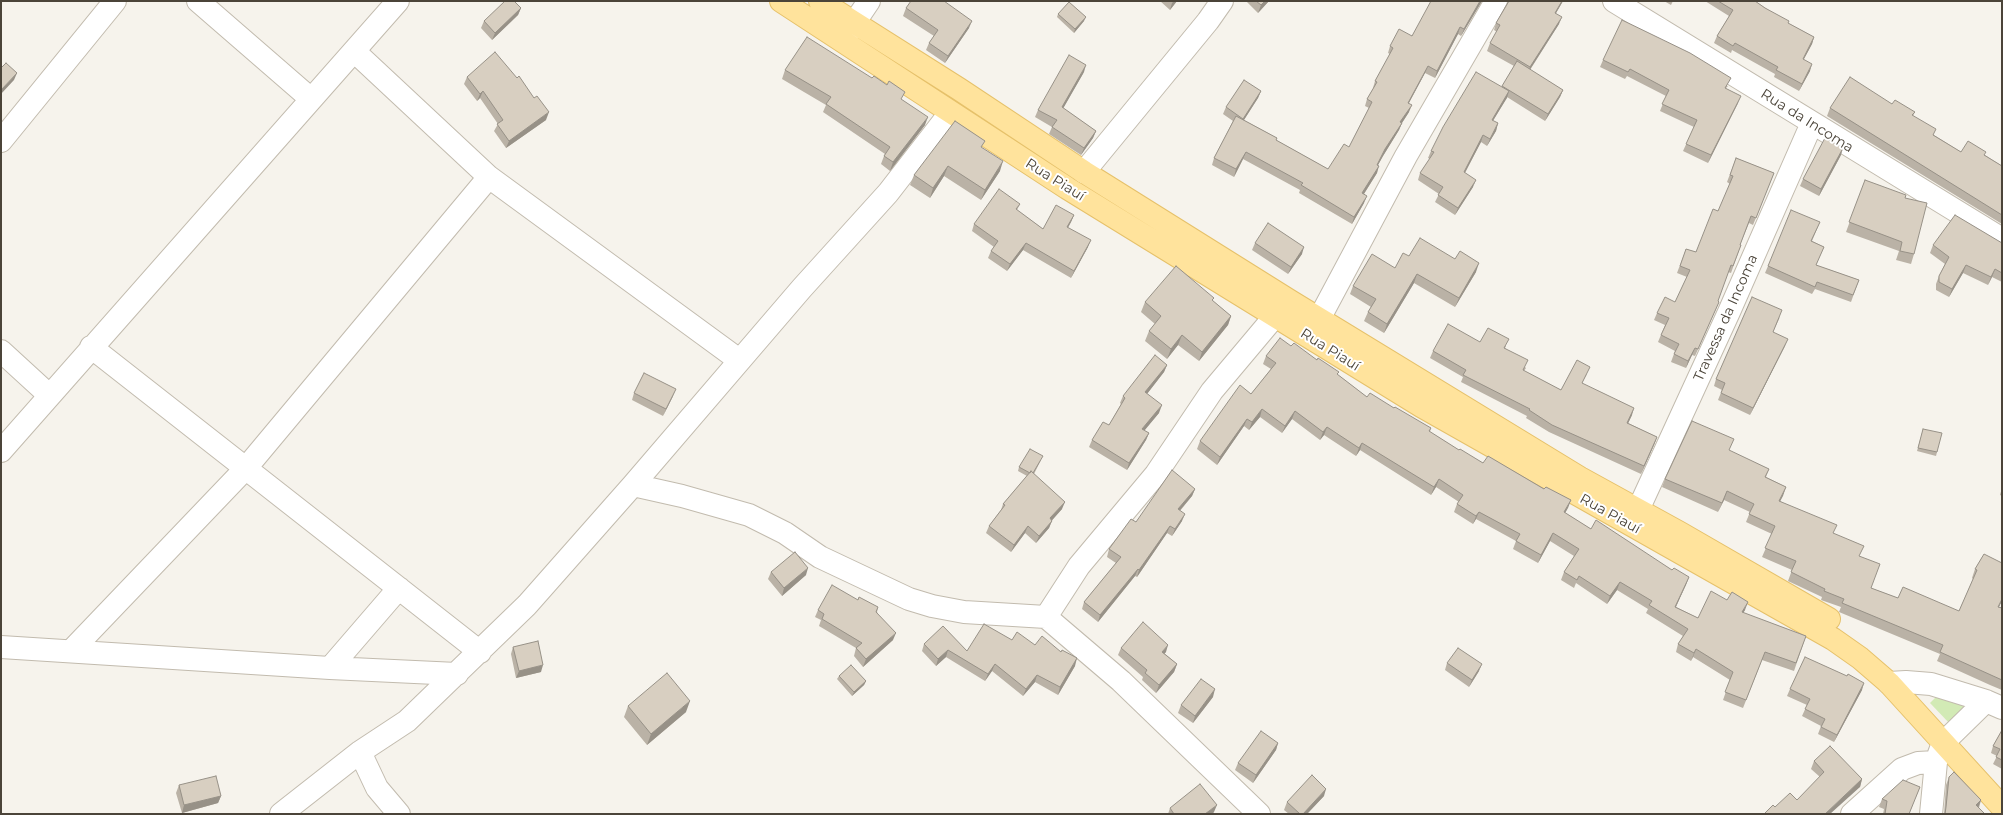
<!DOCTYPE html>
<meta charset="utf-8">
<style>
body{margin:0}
#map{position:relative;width:2003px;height:815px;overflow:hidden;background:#f6f3ec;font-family:Montserrat,sans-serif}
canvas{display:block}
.frame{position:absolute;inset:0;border:2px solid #4b4439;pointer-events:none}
</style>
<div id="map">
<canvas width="2003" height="815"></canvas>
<div class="frame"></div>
</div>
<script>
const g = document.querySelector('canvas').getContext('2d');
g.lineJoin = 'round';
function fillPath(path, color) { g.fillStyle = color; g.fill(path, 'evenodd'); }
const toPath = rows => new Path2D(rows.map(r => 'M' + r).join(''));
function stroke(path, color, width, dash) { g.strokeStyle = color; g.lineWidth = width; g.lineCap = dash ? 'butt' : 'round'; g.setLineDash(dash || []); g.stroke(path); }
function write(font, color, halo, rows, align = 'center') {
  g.font = font + ' Montserrat,sans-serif'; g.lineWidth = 4; g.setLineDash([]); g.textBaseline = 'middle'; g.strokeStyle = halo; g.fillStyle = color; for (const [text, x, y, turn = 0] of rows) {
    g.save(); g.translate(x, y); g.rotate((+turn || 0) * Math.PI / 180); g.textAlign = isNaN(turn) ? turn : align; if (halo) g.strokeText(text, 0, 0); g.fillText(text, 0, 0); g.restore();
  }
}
fillPath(toPath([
 [1940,693,1965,706,1951,725,1930,703]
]), '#d2eab5');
const street = toPath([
 [198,1,311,99],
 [1614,1,2002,239],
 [844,38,869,1],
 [354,51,489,177,739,360],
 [1,141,115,1],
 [1084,172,1208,21,1222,1],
 [1319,319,1406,156,1496,1],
 [91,347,480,652],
 [1,351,49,395],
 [1,451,398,1],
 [633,485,682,496,749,515,785,533,820,557,909,599,932,606,964,612,1046,617,1121,681,1259,814],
 [1638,510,1729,312,1812,123],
 [1046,617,1079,566,1156,474,1212,391,1275,316],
 [1,647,330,668,457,674],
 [71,651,246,468,489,177],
 [330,668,399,588],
 [1889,683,1906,682,1931,684,1986,701,2002,708],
 [360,752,377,788,399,814],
 [281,814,360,752,407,721,527,605,633,485,802,288,888,193,950,113],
 [1852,814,1902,769,1918,763,1936,762],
 [1931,814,1936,762,1943,743,1986,701]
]);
const primary = toPath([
 [781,1,1067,188,1421,406,1833,639,1860,658,1889,683,2002,807],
 [820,1,959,89,1084,172,1290,301,1580,478,1680,533,1829,619]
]);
stroke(street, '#c2bbae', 24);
stroke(primary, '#e6c16a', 24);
stroke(street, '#fff', 22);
stroke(primary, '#ffe39c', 22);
fillPath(toPath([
 [1160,1,1177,1,1170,10],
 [1246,1,1269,1,1258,13],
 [1482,1,1461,36,1458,34,1435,78,1425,73,1409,103,1409,112,1402,123,1399,130,1383,156,1378,165,1377,173,1364,194,1364,203,1352,224,1299,193,1300,190,1243,159,1234,177,1212,165,1214,158,1233,121,1223,114,1226,107,1261,91,1258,98,1244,120,1277,138,1276,140,1328,169,1349,147,1369,108,1365,106,1367,99,1373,89,1373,88,1375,81,1390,54,1388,53,1390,46],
 [1508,1,1563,1,1556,13,1559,24,1530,70,1563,90,1560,97,1545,121,1507,97,1493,121,1498,123,1496,131,1487,146,1481,142,1465,173,1473,187,1455,215,1435,202,1439,194,1418,180,1420,173,1430,159,1428,158,1431,151,1502,87,1514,66,1487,51,1490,43,1497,32,1494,30,1496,23],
 [1664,1,1673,1,1671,5],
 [1705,1,1755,1,1788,23,1814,37,1812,44,1804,59,1810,71,1799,91,1774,77,1775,74,1732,50,1731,53,1714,43,1717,36,1729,16],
 [521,8,518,15,492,40,481,28,484,21],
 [906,8,969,28,945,63,926,50,929,43,934,36,903,16],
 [1058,14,1084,21,1074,33,1057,17],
 [1603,60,1728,86,1726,88,1738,103,1708,163,1683,151,1694,127,1660,111,1666,96,1627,76,1625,79,1600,67],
 [785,70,902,100,925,125,890,171,881,164,884,156,885,154,823,112,826,105,782,79],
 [1084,72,1063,108,1096,131,1093,138,1081,155,1049,134,1052,127,1035,117,1038,110],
 [467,77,546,120,506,148,494,131,498,124,480,98,477,101,464,84],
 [1892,104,1915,112,1913,116,1934,135,1961,152,1985,155,2002,166,2002,224,1827,116,1830,108],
 [983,148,1000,171,981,200,944,176,930,198,910,185,914,175],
 [1841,155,1819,196,1800,186,1803,179],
 [1736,158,1774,173,1753,225,1749,223,1740,245,1741,245,1731,273,1728,272,1718,301,1719,302,1716,309,1695,356,1692,355,1686,368,1671,362,1675,351,1658,342,1665,325,1654,320,1657,313,1675,302,1687,277,1677,273,1686,249,1696,252,1718,211,1730,184,1727,182],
 [1865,180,1905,198,1914,254,1911,264,1896,260,1899,251,1846,232],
 [1020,204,1017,210,1043,229,1074,215,1071,222,1068,228,1088,247,1071,278,1023,250,1007,271,988,258,991,251,994,247,972,231,974,224],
 [1820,222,1812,241,1824,247,1816,265,1859,280,1851,302,1815,289,1812,294,1765,273,1768,266],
 [1255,243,1302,254,1288,274,1252,250],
 [2002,243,2002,282,1992,277,1988,285,1963,273,1949,297,1936,290,1936,284,1939,276,1945,264,1930,253,1933,245],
 [1409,256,1455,259,1476,272,1455,307,1414,283,1384,333,1364,321,1368,312,1371,307,1350,294,1353,286,1395,268],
 [1213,301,1231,316,1228,325,1199,361,1178,345,1167,359,1145,341,1149,331,1155,324,1141,312,1145,302],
 [1780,317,1773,332,1785,346,1750,415,1718,400,1722,390,1714,386,1716,379],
 [1480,342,1506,346,1505,348,1526,368,1524,371,1561,390,1587,374,1582,383,1632,415,1628,423,1657,437,1654,445,1641,474,1549,432,1526,418,1527,416,1461,382,1463,377,1430,358,1433,351],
 [1291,346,1317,360,1338,375,1367,397,1394,408,1431,428,1430,432,1459,450,1483,463,1571,500,1565,513,1591,529,1672,570,1689,577,1676,607,1698,618,1727,600,1745,610,1743,613,1806,636,1794,671,1762,660,1743,708,1723,700,1730,680,1693,657,1691,661,1676,652,1678,644,1683,636,1646,613,1648,609,1617,590,1607,604,1576,583,1574,588,1561,580,1564,572,1574,556,1550,541,1538,563,1513,549,1516,541,1476,519,1473,524,1454,512,1457,504,1459,502,1436,487,1431,495,1360,450,1356,456,1324,435,1320,440,1292,419,1282,433,1260,417,1249,430,1244,426,1217,465,1197,449,1200,441,1251,394,1271,369,1263,364,1266,356],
 [1167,365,1164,372,1147,394,1159,413,1144,430,1149,433,1146,440,1127,470,1089,447,1092,440,1109,425,1121,404,1120,403,1123,396],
 [634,393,673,396,663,416,632,400],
 [1923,429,1937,452,1936,456,1917,451],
 [1729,451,1769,469,1766,477,1786,487,1780,501,1834,534,1860,557,1871,588,1898,598,1959,611,1973,579,1972,578,1975,569,1984,554,1999,607,2002,608,2002,690,1990,685,1937,661,1940,654,1839,612,1841,607,1821,600,1822,597,1788,581,1792,570,1762,557,1772,534,1746,522,1750,512,1724,500,1718,512,1662,487,1665,479],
 [1041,460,1034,474,1062,509,1052,520,1049,528,1036,543,1025,533,1011,552,986,533,989,526,1001,510,1003,504,1027,476,1018,471,1019,467],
 [2002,488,2002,496,2000,495],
 [1195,489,1192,496,1180,511,1182,521,1172,536,1167,533,1137,577,1135,576,1098,622,1082,609,1084,602,1116,563,1107,557,1109,549,1136,522],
 [771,572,806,575,782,596,768,579],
 [858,600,878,607,877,612,893,640,863,667,854,656,856,648,819,626,821,620,815,617,818,610],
 [924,644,967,651,1035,645,1075,666,1058,695,1035,682,1023,696,992,671,985,681,946,657,936,666,922,651],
 [513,647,541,672,516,678,511,654],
 [1121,648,1166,652,1164,653,1177,664,1174,672,1156,693,1142,680,1143,677,1118,655],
 [1447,663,1479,671,1469,687,1445,670],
 [839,676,866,681,864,685,852,696,837,679],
 [1790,689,1862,690,1834,742,1818,734,1821,726,1802,716,1807,705,1787,696],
 [1213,697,1193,723,1178,713,1181,705],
 [628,706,686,712,647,745,624,717],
 [2002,730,2002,769,1993,764,1997,756,1991,753,1993,746],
 [1278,743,1276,750,1253,783,1235,770,1238,763],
 [1814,761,1862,779,1860,787,1775,807,1797,800,1820,777,1811,769],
 [1949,777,1981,800,1979,808,1985,814,1944,814,1946,785],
 [179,785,221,796,218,803,182,813,176,793],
 [1920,787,1909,814,1883,814,1884,809,1879,807,1882,799],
 [1324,796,1307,814,1289,814,1284,810,1287,802],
 [1170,808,1214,812,1212,814,1168,814]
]), '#bab2a6');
fillPath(toPath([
 [1174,1,1177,1,1170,10,1172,3],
 [1265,1,1269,1,1258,13,1261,5],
 [1480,1,1482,1,1461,36,1464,29],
 [1562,1,1563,1,1552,20,1555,13],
 [521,8,518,15,492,40,495,33],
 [1086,17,1084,21,1074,33,1075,29],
 [1562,17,1559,24,1527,74,1530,67],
 [972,21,969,28,945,63,948,56],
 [1460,27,1458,34,1435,78,1437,71],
 [1814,37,1812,44,1800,66,1803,59],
 [1812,64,1810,71,1799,91,1802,84],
 [1086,65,1084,72,1060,114,1062,107],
 [1428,66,1425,73,1405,110,1408,103],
 [17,73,14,80,1,94,1,90],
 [1563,90,1560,97,1545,121,1548,114],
 [483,91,480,98,477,101,480,94],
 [1261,91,1258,98,1240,126,1243,119],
 [1509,91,1507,98,1489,127,1492,120],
 [1741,96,1738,103,1708,163,1711,155],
 [1412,105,1409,112,1398,129,1400,122],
 [549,112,546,120,506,148,509,141],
 [928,117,925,125,890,171,893,162],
 [1402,123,1399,130,1383,156,1374,172,1377,165,1385,149],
 [1498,123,1496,131,1487,146,1490,139],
 [1096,131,1093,138,1081,155,1084,148],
 [1483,135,1481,142,1461,180,1464,172],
 [1843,148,1841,155,1819,196,1821,189],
 [1246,152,1243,159,1234,177,1236,169],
 [1003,161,1000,171,981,200,985,190],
 [948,166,944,176,930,198,933,188],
 [1379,166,1377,173,1360,200,1362,193],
 [1476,180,1473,187,1455,215,1458,208],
 [1367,196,1364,203,1352,224,1354,217],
 [1074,215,1071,222,1064,234,1067,227],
 [1091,240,1088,247,1071,278,1074,271],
 [1026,243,1023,250,1007,271,1010,264],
 [1304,247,1302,254,1288,274,1291,267],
 [1479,263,1476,272,1455,307,1459,298],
 [1966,265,1963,273,1949,297,1952,289],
 [1995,269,1992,277,1988,285,1991,277],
 [1417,274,1414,283,1384,333,1387,324],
 [1231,316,1228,325,1199,361,1202,352],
 [1182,335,1178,345,1167,359,1171,349],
 [1788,339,1785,346,1750,415,1753,408],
 [1695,348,1692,355,1686,368,1688,361],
 [1167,365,1164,372,1143,399,1145,392],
 [676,389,673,396,663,416,666,409],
 [1162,405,1159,413,1140,436,1142,429],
 [1634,408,1632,415,1625,430,1627,423],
 [1262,409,1260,417,1249,430,1252,422],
 [1295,411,1292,419,1282,433,1285,426],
 [1247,419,1244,426,1217,465,1220,457],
 [1327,427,1324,435,1320,440,1323,432],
 [1149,433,1146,440,1127,470,1129,463],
 [1657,437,1654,445,1641,474,1644,466],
 [1362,443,1360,450,1356,456,1359,448],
 [1439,479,1436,487,1431,495,1434,487],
 [1786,487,1783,496,1776,509,1779,501],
 [1195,489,1192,496,1175,516,1178,509],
 [1727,491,1724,500,1718,512,1722,503],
 [1571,500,1568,508,1561,520,1564,512],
 [1065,502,1062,509,1047,526,1050,518],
 [1479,512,1476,519,1473,524,1476,516],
 [1185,514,1182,521,1172,536,1175,529],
 [1052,521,1049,528,1036,543,1039,536],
 [1028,526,1025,533,1011,552,1014,545],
 [1170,526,1167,533,1137,577,1139,570],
 [1553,533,1550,541,1538,563,1541,555],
 [808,568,806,575,782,596,784,588],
 [1138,569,1135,576,1098,622,1100,615],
 [1689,577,1686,585,1672,615,1675,607],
 [1620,582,1617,590,1607,604,1610,596],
 [2002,599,2002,601,1995,615,1998,607],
 [1748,602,1745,610,1739,620,1742,612],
 [896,633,893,640,863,667,866,659],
 [1168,645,1166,652,1160,659,1162,652],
 [1696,649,1693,657,1691,661,1694,653],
 [948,650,946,657,936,666,938,659],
 [1077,658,1075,666,1058,695,1060,687],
 [995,664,992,671,985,681,988,674],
 [1177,664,1174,672,1156,693,1159,685],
 [1482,664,1479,671,1469,687,1472,680],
 [543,665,541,672,516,678,519,671],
 [1037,675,1035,682,1023,696,1026,689],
 [866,681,864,685,852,696,854,692],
 [1864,683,1862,690,1834,742,1837,735],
 [1215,689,1213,697,1193,723,1195,716],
 [690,701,686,712,647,745,651,734],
 [1278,743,1276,750,1253,783,1256,775],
 [1862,779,1860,787,1830,814,1825,814],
 [1326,789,1324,796,1307,814,1303,814],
 [221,796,218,803,182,813,184,805],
 [1981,800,1978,808,1976,805],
 [1217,805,1214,812,1212,814,1205,814]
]), '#979187');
const building = toPath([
 [505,1,514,1,521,8,495,33,484,21,505,1],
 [911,1,944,1,972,21,948,56,929,43,938,30,906,8,911,1],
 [1256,1,1265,1,1261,5,1256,1],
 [1431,1,1480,1,1464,29,1460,27,1437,71,1428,66,1408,103,1412,105,1400,122,1402,123,1385,149,1377,165,1379,166,1362,193,1367,196,1354,217,1301,185,1303,183,1246,152,1236,169,1214,158,1236,116,1277,138,1276,140,1328,169,1344,144,1349,147,1372,102,1367,99,1377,82,1375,81,1393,48,1390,46,1399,29,1412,36,1431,1],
 [1509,1,1562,1,1555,13,1562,17,1530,67,1490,43,1500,25,1496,23,1509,1],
 [1718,1,1755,1,1765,8,1789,21,1788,23,1814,37,1803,59,1812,64,1802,84,1776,70,1778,67,1735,43,1733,46,1717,36,1733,10,1718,1],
 [1069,2,1086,17,1075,29,1058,14,1069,2],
 [1622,20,1690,53,1731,78,1725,88,1741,96,1711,155,1686,144,1697,120,1662,104,1669,90,1630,69,1628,72,1603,60,1622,20],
 [807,37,872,78,874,76,887,85,889,81,905,92,901,99,928,117,893,162,884,156,890,147,826,104,831,97,785,70,807,37],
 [495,52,517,78,519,76,534,98,537,96,549,112,509,141,497,124,503,120,483,91,480,94,467,77,495,52],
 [1069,55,1086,65,1062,107,1096,131,1084,148,1052,127,1057,120,1038,110,1069,55],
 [1517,61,1563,90,1548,114,1502,86,1517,61],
 [6,63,17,73,1,90,1,68,6,63],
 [1476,72,1509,91,1492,120,1498,123,1490,139,1483,135,1464,172,1476,180,1458,208,1438,195,1443,187,1420,173,1434,152,1431,151,1443,127,1476,72],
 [1850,77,1892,104,1895,100,1915,112,1912,115,1936,129,1933,135,1961,152,1968,141,1986,152,1984,155,2002,166,2002,215,1830,108,1850,77],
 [1244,80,1261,91,1243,119,1226,107,1244,80],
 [955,121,985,141,981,147,1003,161,985,190,948,166,933,188,914,175,955,121],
 [1825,138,1843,148,1821,189,1803,179,1825,138],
 [1736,158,1774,173,1756,218,1751,216,1740,245,1741,245,1733,266,1731,265,1718,301,1719,302,1698,349,1695,348,1688,361,1674,354,1679,344,1661,335,1669,318,1657,313,1665,297,1675,302,1690,270,1680,266,1686,249,1696,252,1713,209,1718,211,1733,176,1730,175,1736,158],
 [1865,180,1906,195,1905,198,1927,203,1914,254,1900,251,1902,242,1849,222,1865,180],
 [999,189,1020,204,1016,209,1043,229,1056,205,1074,215,1067,227,1091,240,1074,271,1026,243,1010,264,991,251,998,241,974,224,999,189],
 [1791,210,1820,222,1811,241,1824,247,1816,265,1859,280,1853,295,1817,282,1815,287,1768,266,1791,210],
 [1955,215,2002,243,2002,273,1995,269,1991,277,1966,265,1952,289,1939,282,1939,276,1949,257,1933,245,1955,215],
 [1268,223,1304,247,1291,267,1255,243,1268,223],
 [1420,238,1455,259,1460,251,1479,263,1459,298,1417,274,1387,324,1368,312,1376,299,1353,286,1372,254,1395,268,1403,253,1409,256,1420,238],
 [1176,266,1214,298,1212,300,1231,316,1202,352,1182,335,1171,349,1149,331,1161,316,1145,302,1176,266],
 [1752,297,1782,310,1773,332,1788,339,1753,408,1721,393,1725,383,1716,379,1752,297],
 [1448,324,1480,342,1488,328,1509,339,1504,348,1528,360,1523,370,1561,390,1577,360,1590,367,1582,383,1634,408,1627,423,1657,437,1644,466,1552,425,1529,410,1530,409,1463,375,1466,370,1433,351,1448,324],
 [1280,338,1291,346,1294,343,1317,360,1318,358,1339,372,1337,374,1367,397,1370,393,1394,408,1395,407,1431,428,1429,431,1459,450,1460,449,1483,463,1488,456,1544,489,1546,487,1571,500,1564,512,1591,529,1596,520,1672,570,1674,568,1689,577,1675,607,1698,618,1711,591,1727,600,1732,592,1748,602,1742,612,1806,636,1796,663,1765,652,1746,700,1725,692,1733,672,1696,649,1694,653,1678,644,1688,629,1649,605,1652,601,1620,582,1610,596,1579,576,1577,580,1564,572,1579,549,1553,533,1541,555,1516,541,1520,534,1479,512,1476,516,1457,504,1463,495,1439,479,1434,487,1362,443,1359,448,1327,427,1323,432,1295,411,1285,426,1262,409,1252,422,1247,419,1220,457,1200,441,1240,385,1251,394,1276,363,1266,356,1280,338],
 [1155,355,1167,365,1145,392,1162,405,1142,429,1149,433,1129,463,1092,440,1103,422,1109,425,1125,398,1123,396,1155,355],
 [644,373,676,389,666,409,634,393,644,373],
 [1692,421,1734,439,1729,450,1769,469,1765,477,1786,487,1779,501,1837,525,1833,533,1864,546,1859,556,1880,564,1871,588,1898,598,1903,587,1959,611,1977,570,1975,569,1984,554,2002,563,2002,599,1998,607,2002,608,2002,680,1940,652,1943,645,1842,603,1844,599,1824,591,1825,589,1791,572,1796,561,1765,548,1775,526,1749,514,1754,504,1727,491,1722,503,1665,479,1692,421],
 [1923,429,1942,433,1937,452,1918,448,1923,429],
 [1030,449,1043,456,1033,473,1031,471,1030,473,1019,467,1030,449],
 [1172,470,1195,489,1178,509,1185,514,1175,529,1170,526,1139,570,1138,569,1100,615,1084,602,1121,557,1109,549,1131,519,1136,522,1172,470],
 [1031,471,1065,502,1050,518,1052,521,1039,536,1028,526,1014,545,989,526,1005,505,1003,504,1031,471],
 [795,552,808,568,784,588,771,572,795,552],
 [832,585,858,600,859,597,878,607,876,612,896,633,866,659,856,648,862,643,822,619,824,614,818,610,832,585],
 [1143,622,1168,645,1162,652,1177,664,1159,685,1145,673,1147,670,1121,648,1143,622],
 [984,624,1012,640,1017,632,1035,645,1042,636,1061,652,1062,650,1077,658,1060,687,1037,675,1026,689,995,664,988,674,948,650,938,659,924,644,943,626,967,651,984,624],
 [538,641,543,665,519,671,513,647,538,641],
 [1458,648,1482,664,1472,680,1447,663,1458,648],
 [1805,657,1847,676,1848,674,1864,683,1837,735,1821,727,1825,719,1805,709,1810,699,1790,689,1805,657],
 [851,665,866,681,854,692,839,676,851,665],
 [667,673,690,701,651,734,628,706,667,673],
 [1201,679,1215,689,1195,716,1181,705,1201,679],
 [2002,730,2002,760,1996,757,2000,749,1993,746,2002,730],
 [1261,731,1278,743,1256,775,1238,763,1261,731],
 [1830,746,1862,779,1825,814,1764,814,1773,805,1775,807,1790,793,1797,800,1824,772,1814,761,1830,746],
 [1954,772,1981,800,1976,805,1985,814,1945,814,1946,807,1949,777,1954,772],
 [1312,775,1326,789,1303,814,1300,814,1287,802,1312,775],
 [216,776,221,796,184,805,179,785,216,776],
 [1903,780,1920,787,1909,814,1885,814,1887,801,1882,799,1903,780],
 [1200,784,1217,805,1205,814,1174,814,1170,808,1200,784]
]);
fillPath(building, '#d8cfc1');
stroke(building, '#979187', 1);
write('14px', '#4b4439', '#fff', [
 ["Rua da Incoma",1807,121,32],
 ["Rua Piauí",1055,180,32],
 ["Travessa da Incoma",1726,318,-66],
 ["Rua Piauí",1330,350,32],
 ["Rua Piauí",1610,514,29]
]);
</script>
